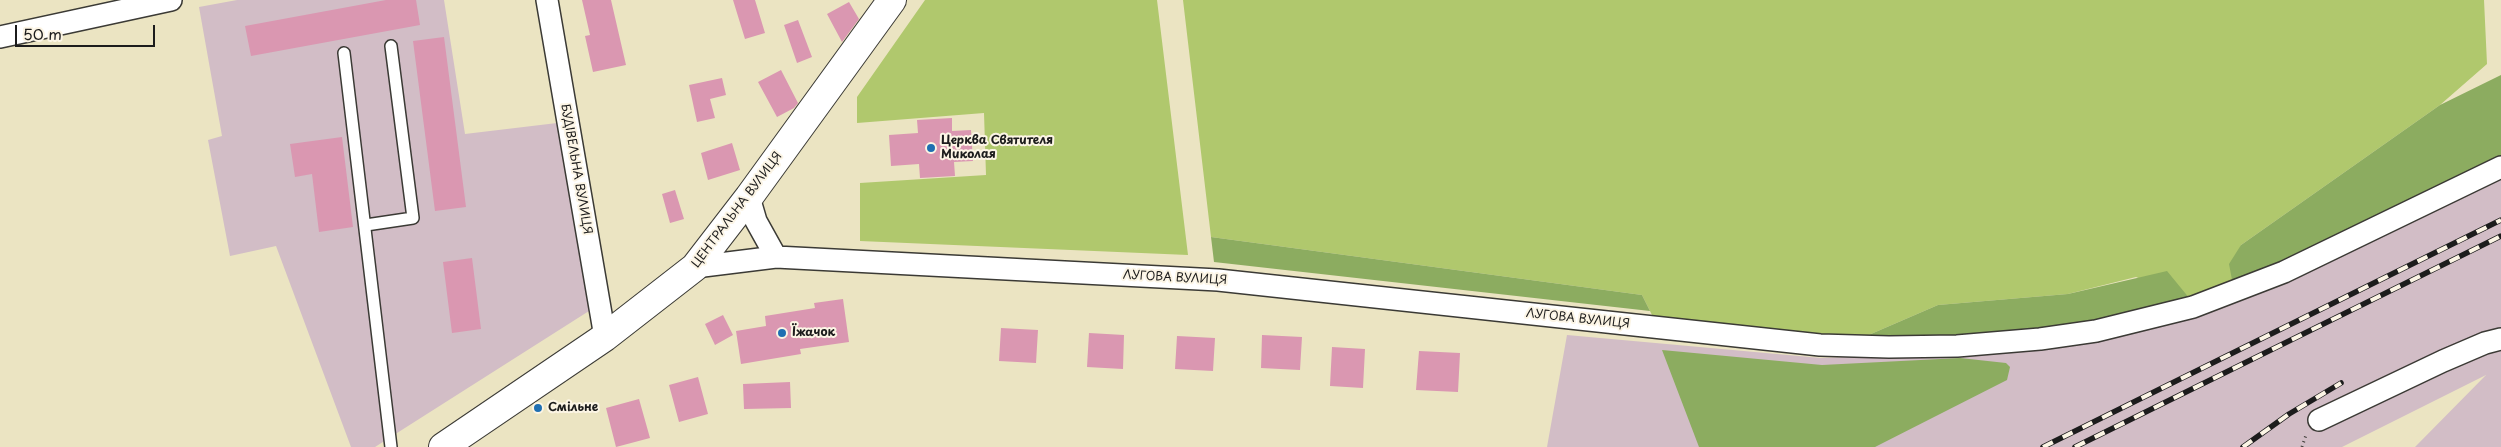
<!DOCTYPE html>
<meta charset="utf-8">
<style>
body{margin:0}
#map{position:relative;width:2501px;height:447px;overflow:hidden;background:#ebe4c2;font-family:"Playpen Sans",sans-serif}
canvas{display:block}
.scale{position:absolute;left:15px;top:25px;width:140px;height:22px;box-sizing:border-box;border:2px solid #1c1c1c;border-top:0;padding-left:6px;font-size:15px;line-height:18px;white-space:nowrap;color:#1c1c1c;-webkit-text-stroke:4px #fcf5e5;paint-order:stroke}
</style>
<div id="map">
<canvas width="2501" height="447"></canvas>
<div class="scale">50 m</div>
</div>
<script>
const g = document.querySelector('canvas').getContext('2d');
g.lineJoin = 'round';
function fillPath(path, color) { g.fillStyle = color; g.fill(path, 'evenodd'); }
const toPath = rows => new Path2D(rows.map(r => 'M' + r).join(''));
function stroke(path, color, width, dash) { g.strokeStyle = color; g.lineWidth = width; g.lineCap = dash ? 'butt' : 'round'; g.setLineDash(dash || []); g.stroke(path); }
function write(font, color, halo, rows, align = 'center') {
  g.font = font + ' "Playpen Sans",sans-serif'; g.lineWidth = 4; g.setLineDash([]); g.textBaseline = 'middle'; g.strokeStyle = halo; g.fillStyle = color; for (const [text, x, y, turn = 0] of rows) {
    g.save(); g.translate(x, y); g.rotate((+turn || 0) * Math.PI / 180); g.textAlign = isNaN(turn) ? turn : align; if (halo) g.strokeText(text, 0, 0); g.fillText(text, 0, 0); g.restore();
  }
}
fillPath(toPath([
 [237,0,444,0,465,134,557,123,589,311,375,447,351,447,276,246,230,256,208,140,222,136,199,7],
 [2501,173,2501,447,2415,447,2486,375,2342,447,1547,447,1567,335,1821,358,1958,353]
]), '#d2bdc6');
fillPath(toPath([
 [925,0,1157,0,1188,255,860,241,860,183,986,175,984,113,857,123,857,97],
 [1183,0,2484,0,2487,64,2440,105,2241,245,2233,285,2190,299,2136,277,2068,294,1938,305,1857,340,1655,321,1642,295,1211,237]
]), '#b0c86d');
fillPath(toPath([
 [2501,75,2501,160,2233,285,2229,264,2241,245,2440,105],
 [1211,237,1642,295,1650,311,1214,262],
 [2167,271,2190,299,2095,321,1956,340,1857,340,1938,305,2068,294],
 [1662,350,1822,365,1960,358,2006,363,2010,367,2007,380,1875,447,1699,447]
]), '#8cac60');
fillPath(toPath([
 [386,0,416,0,420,25,251,56,245,26],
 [582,0,611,0,626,65,593,72,585,36,590,35],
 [733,0,755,0,765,33,745,39],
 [849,2,859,19,842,42,827,14],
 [798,20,812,57,797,63,784,25],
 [444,37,466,207,435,211,413,41],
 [781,70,798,103,794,108,777,117,758,82],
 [722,78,726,95,710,99,715,118,697,122,689,85],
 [952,118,952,131,971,130,973,161,954,162,955,176,920,178,919,164,891,166,889,135,918,133,917,120],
 [342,137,353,227,319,232,312,174,295,177,290,144],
 [732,143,740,170,708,180,701,153],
 [675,190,684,219,670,223,662,194],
 [472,258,481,329,452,333,443,262],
 [843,299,849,342,800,349,801,354,741,364,736,331,766,326,765,316,815,308,814,303],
 [723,315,733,335,715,345,705,324],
 [1001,328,1038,330,1036,363,999,361],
 [1089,333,1124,335,1123,369,1087,367],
 [1262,335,1302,337,1300,370,1261,368],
 [1177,336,1215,338,1213,371,1175,369],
 [1332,347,1365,349,1363,388,1330,386],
 [1419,351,1460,353,1458,392,1416,390],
 [698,377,708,414,679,422,669,385],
 [790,382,791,408,744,409,743,384],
 [639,399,650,438,616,447,606,408]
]), '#da97b1');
const service = toPath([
 [344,53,391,447],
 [366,225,413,218,391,46]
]);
const minor = toPath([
 [547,0,605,337],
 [0,37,171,0],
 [749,197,756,221,776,257],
 [695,267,776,257,1218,280,1820,345,1889,347,1957,346,2040,339,2096,331,2193,307,2284,272,2501,167],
 [2319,420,2443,361,2485,343,2501,339]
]);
const tertiary = toPath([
 [443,447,605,337,695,267,749,197,892,0]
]);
stroke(service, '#3b3a35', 14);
stroke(minor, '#3b3a35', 24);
stroke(tertiary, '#3b3a35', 30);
stroke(toPath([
 [2302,447,2306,435]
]), '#3b3a35', 3, [1, 4]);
stroke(service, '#fff', 11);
stroke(minor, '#fff', 21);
stroke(tertiary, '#fff', 28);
const rail = toPath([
 [2043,447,2501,220],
 [2075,447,2501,236],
 [2243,447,2289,414,2341,383]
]);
stroke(rail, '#1c1c1c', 5.5);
stroke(rail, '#fcf5e5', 4, [11]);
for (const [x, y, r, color] of [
 [931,148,5,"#1f6fb2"],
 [782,333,5,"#1f6fb2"],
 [538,408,5,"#1f6fb2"]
]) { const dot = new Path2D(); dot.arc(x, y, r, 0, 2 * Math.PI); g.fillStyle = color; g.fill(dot); stroke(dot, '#fcf5e5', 2); }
write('bold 12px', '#1c1c1c', '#fcf5e5', [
 ["Церква Святителя",941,141],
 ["Миколая",941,155],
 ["Їжачок",792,333],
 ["Смільне",548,408]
], 'left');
write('12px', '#1c1c1c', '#fcf5e5', [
 ["БУДІВЕЛЬНА ВУЛИЦЯ",576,169,80],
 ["ЦЕНТРАЛЬНА ВУЛИЦЯ",737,210,-53],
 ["ЛУГОВА ВУЛИЦЯ",1175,278,3],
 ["ЛУГОВА ВУЛИЦЯ",1578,319,6]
]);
</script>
